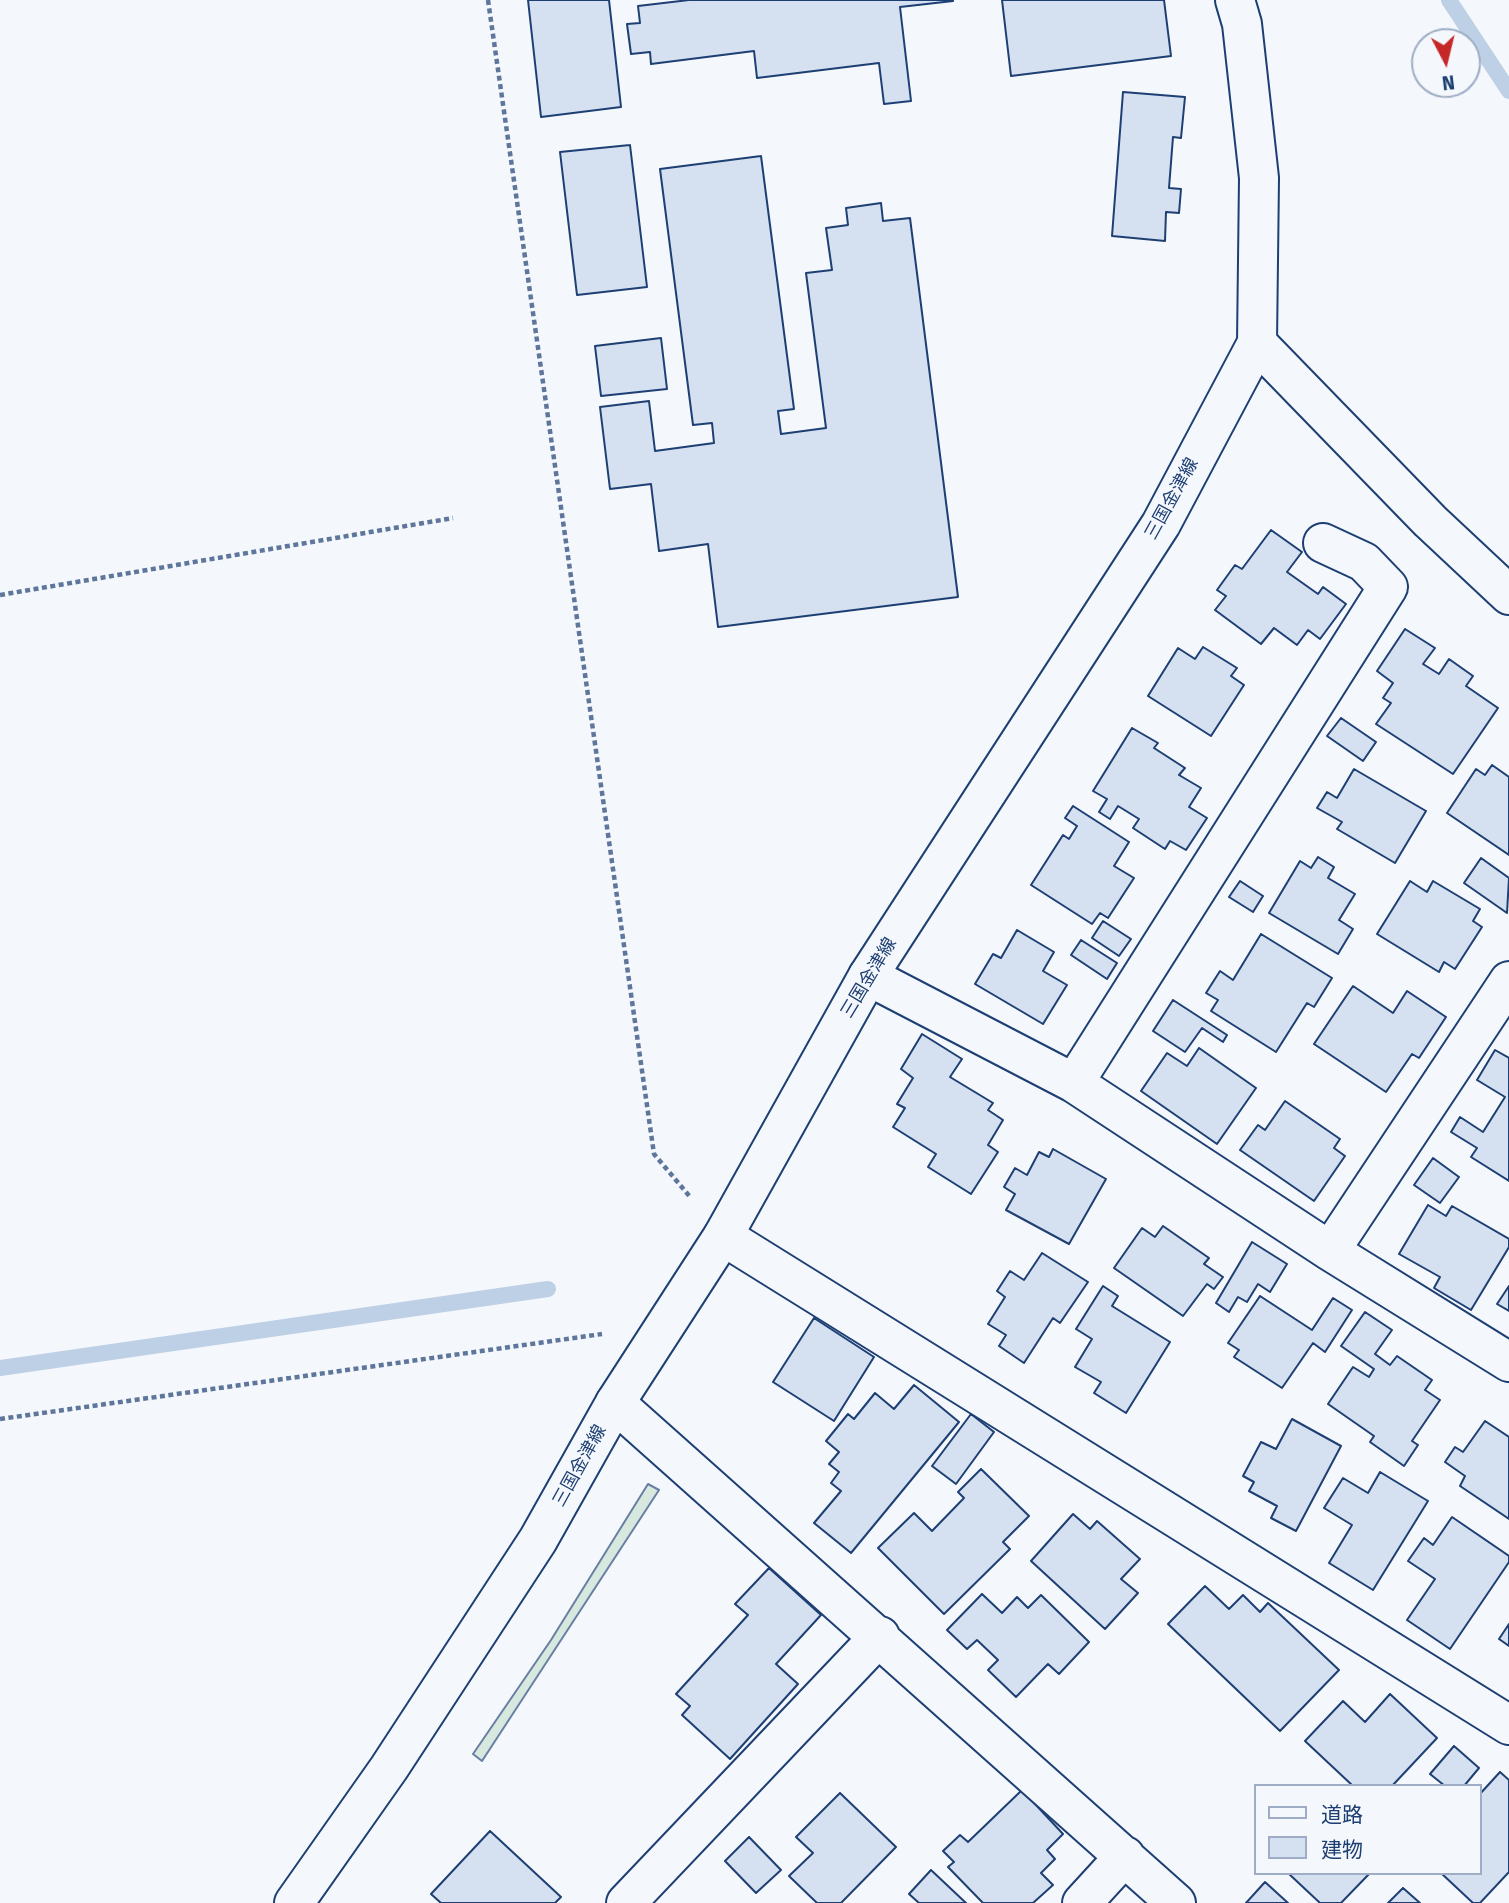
<!DOCTYPE html>
<meta charset="utf-8">
<style>
body{margin:0}
#map{position:relative;width:1509px;height:1903px;overflow:hidden;background:#f4f7fb;font-family:"Fira Sans","Noto Sans JP",sans-serif}
canvas{display:block}
.legend{position:absolute;left:1254px;top:1784px;width:228px;height:91px;box-sizing:border-box;background:#f4f7fb;border:2px solid #9eadc5;margin:0;padding:9px 12px;list-style:none;font-size:21px;color:#1d3f73}
.legend li{display:flex;align-items:center;gap:14px;height:35px}
.legend b{width:35px;border:2px solid #9eadc5}
.north{position:absolute;left:1411px;top:28px;width:70px;height:70px;box-sizing:border-box;background:#f4f7fb;border:2px solid #9eadc5;border-radius:50%;rotate:173deg;font-size:19px;font-weight:700;line-height:28px;text-align:center;color:#1d3f73}
.north::after{content:'';display:block;margin:auto;width:24px;height:32px;background:#c62828;clip-path:polygon(50% 0,100% 100%,50% 72%,0 100%)}
</style>
<div id="map">
<canvas width="1509" height="1903"></canvas>
<ul class="legend">
<li><b style="height:9px;background:#f4f7fb"></b>道路</li>
<li><b style="height:19px;background:#d5e0f0"></b>建物</li>
</ul>
<div class="north">N</div>
</div>
<script>
const g = document.querySelector('canvas').getContext('2d');
g.lineJoin = 'round';
function fillPath(path, color) { g.fillStyle = color; g.fill(path, 'evenodd'); }
const toPath = rows => new Path2D(rows.map(r => 'M' + r).join(''));
function stroke(path, color, width, dash) { g.strokeStyle = color; g.lineWidth = width; g.lineCap = dash ? 'butt' : 'round'; g.setLineDash(dash || []); g.stroke(path); }
function write(font, color, halo, rows, align = 'center') {
  g.font = font + ' "Fira Sans","Noto Sans JP",sans-serif'; g.lineWidth = 5; g.setLineDash([]); g.textBaseline = 'middle'; g.strokeStyle = halo; g.fillStyle = color; for (const [text, x, y, turn = 0] of rows) {
    g.save(); g.translate(x, y); g.rotate((+turn || 0) * Math.PI / 180); g.textAlign = isNaN(turn) ? turn : align; if (halo) g.strokeText(text, 0, 0); g.fillText(text, 0, 0); g.restore();
  }
}
const green = toPath([
 [648,1484,659,1490,482,1761,473,1754,551,1640,648,1484]
]);
fillPath(green, '#d7e8df');
stroke(green, '#687fa3', 2);
stroke(toPath([
 [1449,0,1509,91],
 [0,1368,548,1289]
]), '#bed0e5', 16);
const building = toPath([
 [528,0,609,0,621,107,541,117,528,0],
 [689,0,953,0,953,1,900,7,911,101,884,104,879,63,757,78,754,51,651,64,650,52,631,54,627,24,640,23,638,6,689,0],
 [1002,0,1164,0,1171,56,1011,76,1002,0],
 [1123,92,1185,97,1181,138,1173,137,1169,188,1181,189,1179,213,1166,212,1165,241,1112,236,1123,92],
 [630,145,647,287,577,295,560,152,630,145],
 [761,156,794,409,778,411,781,434,826,428,806,273,832,270,826,228,848,225,846,208,881,203,883,221,910,218,958,597,718,627,708,544,659,551,651,484,610,489,600,407,649,401,655,451,714,443,712,423,693,425,660,169,761,156],
 [661,338,667,389,601,396,595,346,661,338],
 [1271,530,1302,552,1287,572,1318,594,1323,587,1346,604,1320,639,1308,630,1297,645,1274,628,1261,644,1215,610,1226,596,1217,590,1235,565,1242,569,1271,530],
 [1405,629,1435,648,1423,664,1439,674,1449,659,1473,676,1466,686,1498,708,1453,774,1376,724,1391,703,1383,698,1393,683,1377,671,1405,629],
 [1203,647,1237,668,1231,676,1244,685,1211,736,1148,696,1178,648,1195,659,1203,647],
 [1341,718,1376,742,1363,761,1327,736,1341,718],
 [1132,728,1158,743,1154,748,1185,768,1179,775,1201,788,1189,807,1207,818,1186,850,1170,841,1165,849,1133,828,1139,819,1118,806,1110,819,1099,812,1107,799,1093,791,1132,728],
 [1492,765,1509,777,1509,855,1447,813,1476,769,1485,775,1492,765],
 [1354,769,1426,811,1395,863,1337,829,1342,822,1317,808,1327,792,1337,798,1354,769],
 [1073,806,1129,842,1114,866,1134,878,1108,918,1100,913,1092,924,1031,885,1063,835,1069,839,1077,826,1065,818,1073,806],
 [1318,857,1334,867,1328,878,1355,894,1339,920,1353,929,1338,954,1269,913,1300,861,1311,868,1318,857],
 [1481,858,1509,878,1507,913,1464,883,1481,858],
 [1240,881,1263,896,1253,912,1229,897,1240,881],
 [1410,881,1427,892,1433,881,1480,909,1473,921,1482,927,1455,969,1444,962,1439,972,1377,934,1410,881],
 [1103,921,1131,939,1119,956,1092,938,1103,921],
 [1017,930,1054,952,1043,971,1067,985,1043,1024,975,984,993,954,1001,958,1017,930],
 [1261,934,1332,978,1314,1007,1307,1003,1276,1052,1211,1011,1218,1000,1206,993,1220,971,1233,980,1261,934],
 [1081,940,1117,963,1107,979,1071,955,1081,940],
 [1353,986,1393,1013,1407,991,1446,1017,1419,1058,1412,1054,1386,1092,1314,1044,1353,986],
 [1173,1000,1227,1035,1223,1042,1202,1028,1185,1052,1153,1031,1173,1000],
 [922,1034,962,1059,950,1077,993,1103,988,1110,1003,1120,988,1145,998,1152,971,1194,928,1167,936,1154,893,1127,905,1108,897,1104,913,1078,901,1069,922,1034],
 [1199,1048,1256,1088,1217,1144,1141,1091,1167,1053,1187,1066,1199,1048],
 [1495,1050,1509,1058,1509,1181,1471,1157,1477,1148,1451,1132,1460,1117,1483,1132,1505,1097,1477,1080,1495,1050],
 [1285,1101,1340,1139,1334,1148,1345,1156,1314,1201,1240,1150,1258,1125,1265,1130,1285,1101],
 [1053,1149,1106,1179,1069,1244,1006,1210,1015,1194,1004,1187,1015,1168,1027,1175,1039,1152,1049,1157,1053,1149],
 [1433,1158,1459,1177,1440,1203,1414,1185,1433,1158],
 [1428,1205,1446,1216,1452,1206,1509,1239,1509,1247,1471,1310,1434,1288,1440,1277,1399,1254,1428,1205],
 [1163,1226,1209,1258,1204,1264,1223,1277,1214,1289,1207,1284,1183,1316,1114,1268,1142,1228,1155,1237,1163,1226],
 [1252,1242,1287,1264,1270,1292,1258,1284,1247,1302,1238,1297,1229,1312,1216,1303,1252,1242],
 [1042,1253,1088,1282,1060,1323,1053,1318,1024,1363,999,1346,1006,1335,988,1324,1005,1297,997,1291,1010,1271,1024,1280,1042,1253],
 [1103,1286,1118,1296,1112,1306,1170,1342,1126,1413,1094,1393,1101,1382,1075,1367,1092,1339,1076,1329,1103,1286],
 [1509,1286,1509,1311,1497,1304,1509,1286],
 [1260,1296,1312,1330,1333,1298,1352,1310,1325,1352,1313,1343,1282,1388,1234,1357,1239,1350,1228,1343,1260,1296],
 [1365,1312,1392,1330,1375,1354,1390,1365,1397,1356,1432,1380,1425,1390,1440,1400,1412,1441,1418,1445,1404,1466,1370,1442,1374,1436,1328,1404,1353,1367,1369,1377,1374,1369,1341,1346,1365,1312],
 [814,1318,874,1357,834,1421,773,1382,814,1318],
 [914,1385,959,1422,851,1553,814,1523,841,1491,831,1483,839,1472,829,1464,839,1452,826,1441,848,1414,854,1419,875,1393,894,1409,914,1385],
 [971,1414,994,1432,956,1484,932,1466,971,1414],
 [1292,1419,1341,1446,1296,1531,1271,1518,1277,1506,1249,1491,1254,1482,1243,1476,1261,1442,1276,1449,1292,1419],
 [1485,1421,1509,1437,1509,1519,1460,1486,1465,1476,1445,1462,1455,1447,1463,1452,1485,1421],
 [981,1469,1029,1516,1003,1542,1010,1549,944,1614,878,1548,914,1513,932,1531,964,1498,958,1492,981,1469],
 [1380,1472,1428,1501,1373,1590,1329,1563,1352,1525,1324,1508,1343,1478,1368,1493,1380,1472],
 [1073,1514,1090,1529,1097,1521,1140,1559,1121,1579,1138,1593,1105,1629,1031,1561,1073,1514],
 [1452,1517,1509,1556,1509,1562,1450,1649,1407,1620,1435,1579,1408,1561,1424,1538,1433,1545,1452,1517],
 [769,1568,821,1615,776,1664,798,1684,730,1759,682,1715,690,1706,676,1694,748,1615,735,1604,769,1568],
 [1205,1586,1229,1609,1243,1595,1260,1612,1268,1603,1339,1670,1280,1731,1168,1624,1205,1586],
 [982,1594,1002,1613,1017,1597,1028,1608,1041,1595,1089,1642,1059,1674,1048,1664,1016,1697,988,1670,998,1660,977,1640,967,1649,947,1630,982,1594],
 [1509,1624,1509,1646,1499,1639,1509,1624],
 [1390,1694,1437,1738,1392,1786,1353,1786,1305,1741,1343,1701,1365,1722,1390,1694],
 [1454,1746,1479,1768,1464,1786,1445,1786,1430,1774,1454,1746],
 [1500,1772,1509,1780,1509,1872,1480,1903,1473,1903,1441,1873,1479,1873,1479,1795,1500,1772],
 [1022,1790,1063,1834,1047,1850,1055,1859,1041,1873,1053,1885,1033,1903,983,1903,948,1867,954,1862,943,1851,960,1835,968,1842,1022,1790],
 [840,1793,896,1847,841,1903,817,1903,789,1876,813,1853,796,1837,840,1793],
 [490,1831,561,1897,555,1903,441,1903,431,1894,490,1831],
 [749,1837,781,1870,756,1893,725,1861,749,1837],
 [931,1870,966,1903,919,1903,909,1894,931,1870],
 [1288,1873,1370,1873,1341,1903,1320,1903,1288,1873],
 [1265,1882,1288,1903,1246,1903,1265,1882],
 [1403,1888,1420,1903,1388,1903,1403,1888]
]);
fillPath(building, '#d5e0f0');
stroke(building, '#1d3f73', 2);
const minor = toPath([
 [868,976,1074,1083,1330,1251,1509,1362],
 [1074,1083,1388,587,1364,562,1323,543],
 [723,1236,1509,1725],
 [1330,1251,1509,981],
 [615,1403,1176,1903],
 [626,1903,880,1636],
 [1082,1903,1125,1856]
]);
const tertiary = toPath([
 [1257,343,1430,521,1509,595]
]);
const secondary = toPath([
 [294,1903,389,1768,538,1540,615,1403,723,1236,868,976,1161,524,1257,343,1259,178,1242,24,1235,0]
]);
stroke(minor, '#1d3f73', 42);
stroke(tertiary, '#1d3f73', 42);
stroke(secondary, '#1d3f73', 42);
stroke(toPath([
 [488,0,654,1154,691,1198],
 [0,595,453,518],
 [0,1419,602,1334]
]), '#5e769c', 4.5, [5, 3.5]);
stroke(minor, '#f4f7fb', 38);
stroke(tertiary, '#f4f7fb', 38);
stroke(secondary, '#f4f7fb', 38);
write('18px', '#1d3f73', '#f4f7fb', [
 ["三国金津線",1172,499,-61],
 ["三国金津線",869,978,-59],
 ["三国金津線",580,1466,-61]
]);
</script>
